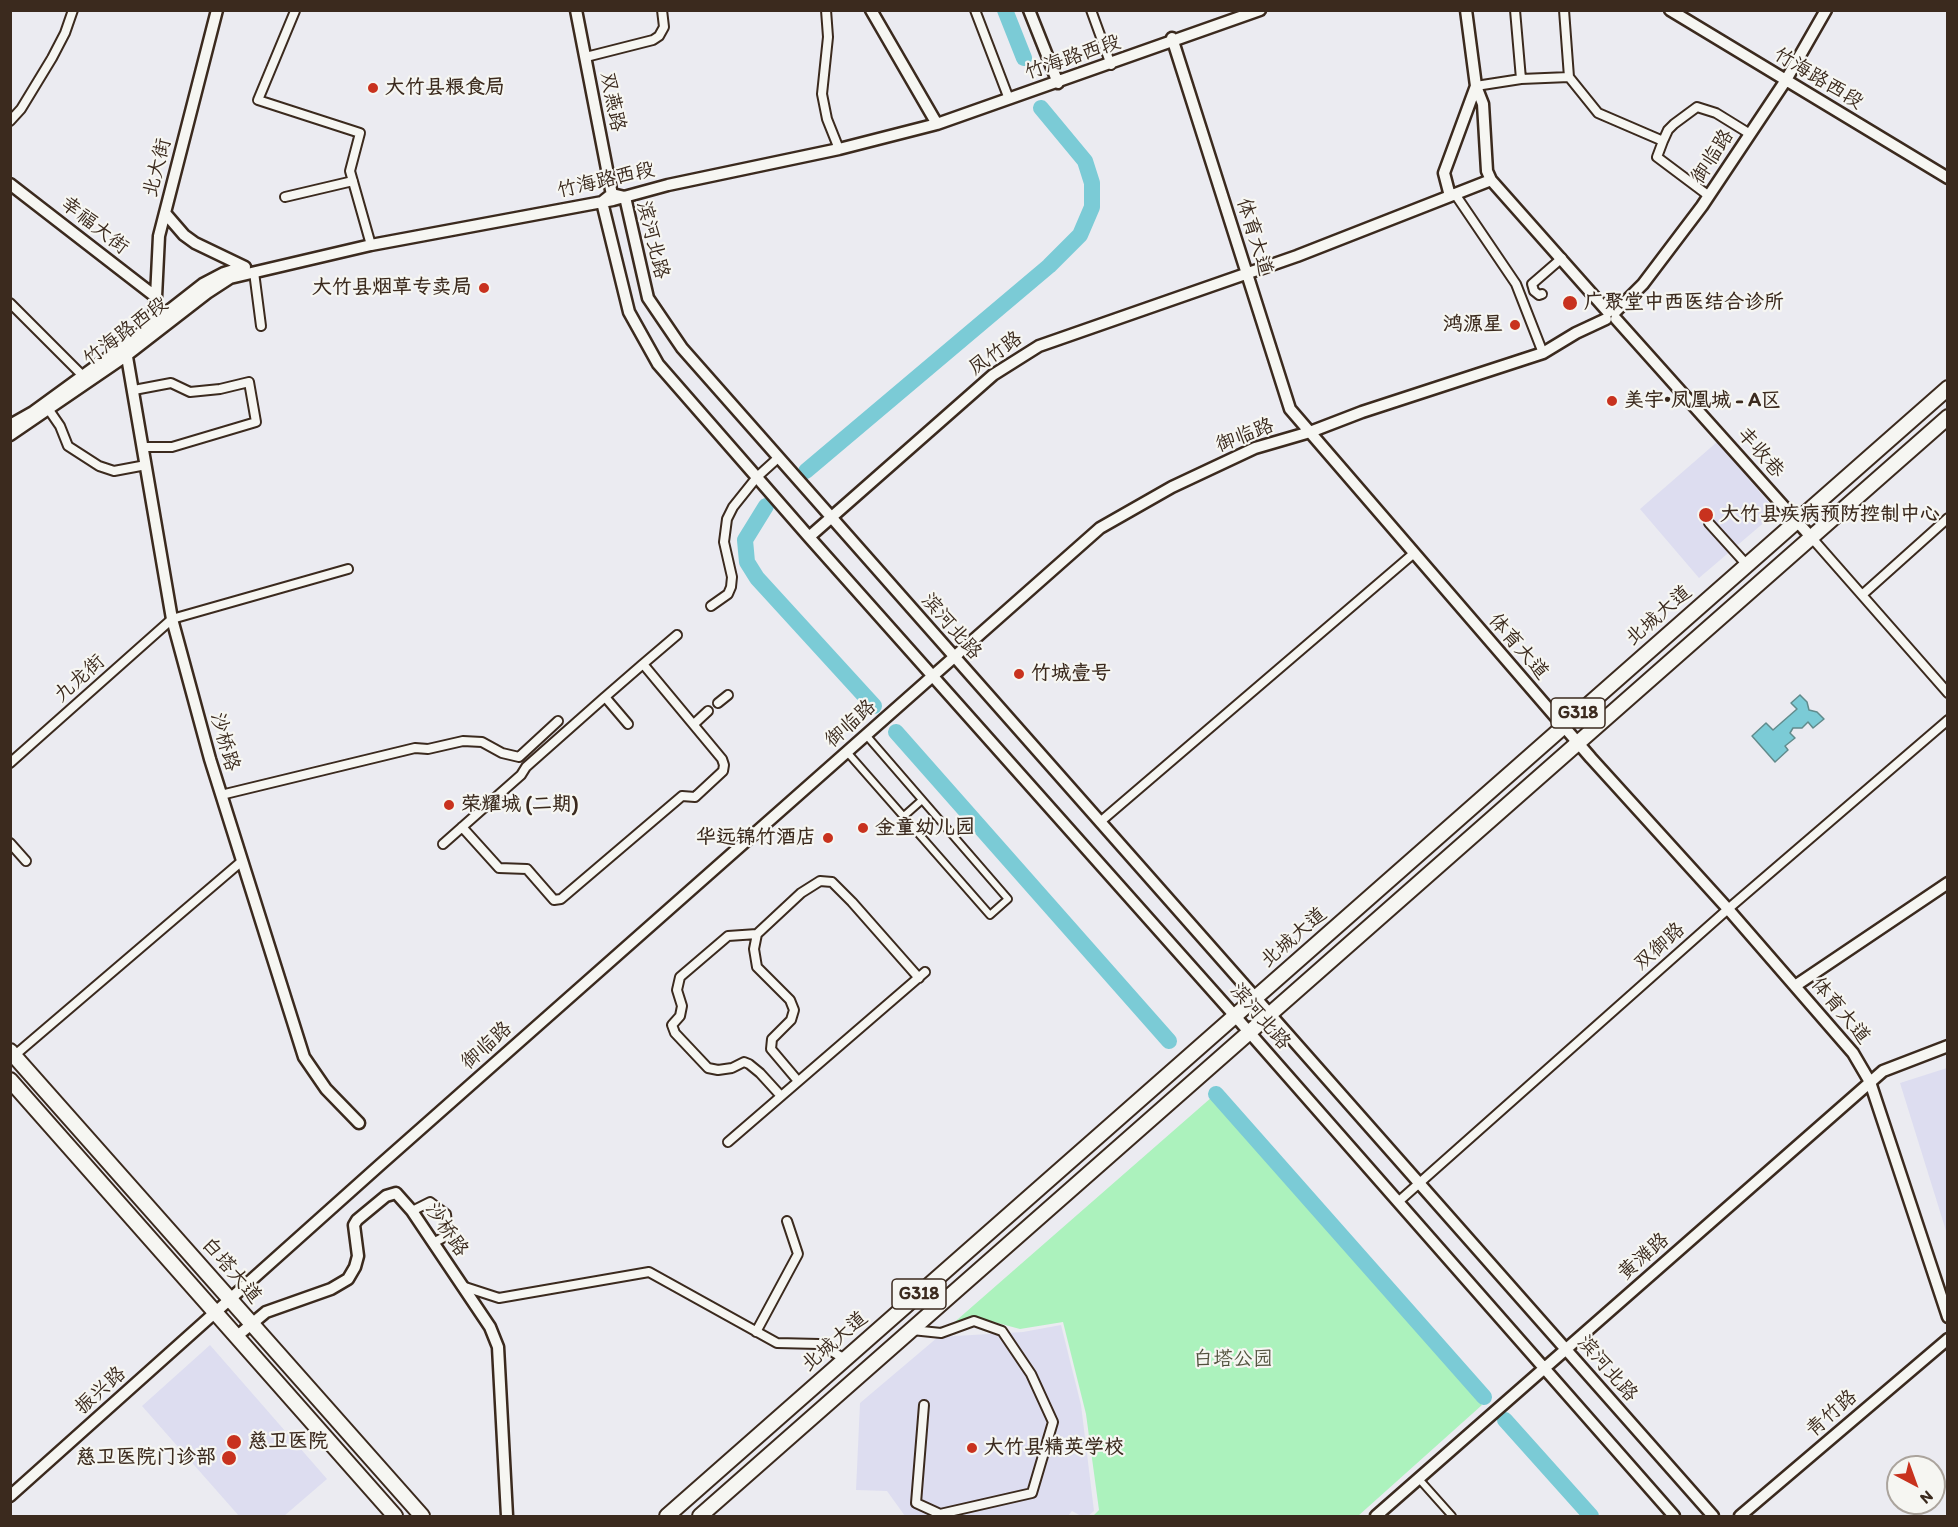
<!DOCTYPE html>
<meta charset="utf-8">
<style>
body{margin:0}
#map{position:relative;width:1958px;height:1527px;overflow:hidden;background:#ebebf1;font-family:Itim,sans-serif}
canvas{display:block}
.frame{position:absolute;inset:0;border:12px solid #3b2a1e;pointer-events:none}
.north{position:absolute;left:1886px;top:1455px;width:60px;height:60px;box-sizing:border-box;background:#f6f6f2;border:2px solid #aba49d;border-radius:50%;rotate:139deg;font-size:16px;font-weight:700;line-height:24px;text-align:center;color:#3b2a1e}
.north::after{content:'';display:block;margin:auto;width:21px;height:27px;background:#c8321e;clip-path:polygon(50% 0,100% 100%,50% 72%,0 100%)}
</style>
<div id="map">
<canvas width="1958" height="1527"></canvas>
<div class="frame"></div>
<div class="north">N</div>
</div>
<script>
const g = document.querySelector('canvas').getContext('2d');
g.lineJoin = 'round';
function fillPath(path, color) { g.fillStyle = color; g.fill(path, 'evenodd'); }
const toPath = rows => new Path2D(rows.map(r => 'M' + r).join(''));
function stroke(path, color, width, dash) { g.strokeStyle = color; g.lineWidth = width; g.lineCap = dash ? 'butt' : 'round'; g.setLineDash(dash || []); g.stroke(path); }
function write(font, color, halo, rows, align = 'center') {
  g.font = font + ' Itim,"LXGW WenKai TC",sans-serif'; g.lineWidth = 4.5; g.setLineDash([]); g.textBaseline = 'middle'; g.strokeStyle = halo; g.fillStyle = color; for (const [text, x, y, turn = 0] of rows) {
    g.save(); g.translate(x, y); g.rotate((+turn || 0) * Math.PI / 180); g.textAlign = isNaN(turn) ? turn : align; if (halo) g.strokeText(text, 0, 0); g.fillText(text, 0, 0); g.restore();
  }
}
fillPath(toPath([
 [1717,442,1770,504,1767,520,1699,578,1640,509],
 [1947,1068,1948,1068,1947,1234,1900,1083],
 [1061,1325,1081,1405,1094,1511,1088,1516,1081,1516,1072,1511,1068,1516,905,1516,887,1491,856,1490,860,1403,938,1337,1023,1332],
 [210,1345,327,1479,284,1516,239,1516,142,1406]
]), '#ddddf0');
fillPath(toPath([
 [1212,1097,1482,1405,1358,1516,1093,1516,1099,1510,1086,1414,1063,1322,1020,1329,979,1318,950,1326]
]), '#acf2bd');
const water = toPath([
 [1800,695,1807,702,1809,710,1817,712,1824,719,1813,728,1808,722,1802,728,1793,728,1790,733,1795,738,1785,746,1788,750,1775,762,1752,736,1766,723,1773,730,1797,709,1791,703,1800,695]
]);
fillPath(water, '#7bcbd6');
stroke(water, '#618b8c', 1.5);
stroke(toPath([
 [1005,10,1024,58],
 [806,471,1049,266,1080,235,1092,207,1092,183,1085,161,1041,108],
 [766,506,745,540,747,562,757,578,874,706],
 [896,732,1169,1041],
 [1216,1094,1484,1397],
 [1505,1420,1591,1516]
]), '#7bcbd6', 16);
const pedestrian = toPath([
 [847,752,990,915,1008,899,866,735],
 [904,816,922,800],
 [1419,1479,1452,1516]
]);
const minor = toPath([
 [826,10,828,37,822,94,827,119,839,149],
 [975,10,1009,99],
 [1091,10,1111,65],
 [1515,10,1521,79],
 [1564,10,1569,77,1598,113,1663,141,1657,157,1709,196],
 [295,11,258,100,360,133,350,171,371,245],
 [586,57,653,40,659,36,664,27,662,10],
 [1476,86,1521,79,1569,77],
 [10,121,21,109,52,58,65,33,73,10],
 [1663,141,1668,130,1674,124,1697,107,1716,113,1750,134],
 [1455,194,1516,284,1543,353],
 [285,197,353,181],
 [254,272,261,326],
 [1542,294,1539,295,1534,291,1532,284,1562,258],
 [10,303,82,375],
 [134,390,171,383,190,392,220,389,249,382,256,422,172,447,143,447],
 [49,410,60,426,68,446,99,466,114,471,146,465],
 [1709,523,1747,565],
 [1811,537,1948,693],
 [1862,595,1948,518],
 [711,606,728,594,731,587,732,577,724,542,727,519,733,507,757,477,778,458],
 [643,664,677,635],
 [718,703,728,695],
 [694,724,708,711],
 [10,763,172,619,348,569],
 [221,795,415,748,428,749,463,741,482,742,502,753,519,757,558,721],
 [1100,822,1413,554],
 [462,827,499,868,527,869,554,900,561,899,682,796,695,797,723,771,724,765,722,759,643,664,605,697,628,724],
 [10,843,26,861],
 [443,844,521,775,526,767,605,697],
 [757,934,754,949,757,967,790,1000,794,1010,791,1020,772,1039,771,1049,798,1081],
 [15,1055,242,861],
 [781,1096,760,1073,749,1064,744,1062,732,1068,718,1070,708,1068,675,1033,672,1025,680,1016,682,1006,677,990,680,977,728,936,757,934,801,893,820,881,832,882,852,902,919,978],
 [728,1142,925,972],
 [1398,1202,1728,909,1948,720],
 [412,1211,430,1202,446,1214,448,1235,433,1243],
 [462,1286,499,1298,649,1272,777,1343,819,1344,845,1359],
 [912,1330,941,1333,974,1321,1002,1331,1031,1374,1053,1422,1032,1493,940,1514,916,1503,924,1405],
 [756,1332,798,1254,787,1221]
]);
const tertiary = toPath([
 [576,10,613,200],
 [871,10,937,124],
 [1029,10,1058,83],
 [1466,10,1476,86,1483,104,1487,171,1491,180,1608,312],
 [1670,10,1948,178],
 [1172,38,1290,409,1591,758,1728,909,1853,1053,1870,1082,1948,1317],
 [10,184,156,297],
 [612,194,625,197,648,298,682,348,1713,1516],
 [612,194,602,202,629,312,658,364,809,537,1235,1016,1674,1516],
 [1450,196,1444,173,1476,86],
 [165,213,184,235,195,243,245,267],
 [1615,312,1643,284,1702,206,1786,80,1826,10],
 [1616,319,1811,537],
 [152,328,156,297,159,236,217,10],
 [126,351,172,619,210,759,304,1057,326,1089,359,1123],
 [10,425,33,412,125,345,203,284,224,273,240,268],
 [10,435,127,355,207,293,230,278,371,245,613,200,668,185,839,149,937,124,1260,10],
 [809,537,993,375,1039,346,1297,256,1491,180],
 [1795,986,1948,883],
 [236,1337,266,1312,331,1289,348,1279,355,1267,358,1256,354,1225,357,1220,386,1196,396,1193,412,1211,490,1327,498,1347,507,1516],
 [10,1496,381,1164,1100,528,1172,487,1255,448,1310,432,1362,412,1543,353,1576,333,1606,319],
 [1376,1516,1883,1071,1948,1046],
 [1740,1516,1948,1339]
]);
const trunk = toPath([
 [10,1051,422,1516],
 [10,1080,395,1516],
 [667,1516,1948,388],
 [700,1516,1948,417]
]);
stroke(pedestrian, '#3b2a1e', 10);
stroke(minor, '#3b2a1e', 12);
stroke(tertiary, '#3b2a1e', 15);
stroke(trunk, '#3b2a1e', 18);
stroke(pedestrian, '#f6f6f2', 6);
stroke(minor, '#f6f6f2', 8);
stroke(tertiary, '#f6f6f2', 10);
stroke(trunk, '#f6f6f2', 14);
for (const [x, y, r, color] of [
 [373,88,6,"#c8321e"],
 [484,288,6,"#c8321e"],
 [1570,303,8,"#c8321e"],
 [1515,325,6,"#c8321e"],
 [1612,401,6,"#c8321e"],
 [1706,515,8,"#c8321e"],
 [1019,674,6,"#c8321e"],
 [449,805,6,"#c8321e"],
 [863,828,6,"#c8321e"],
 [828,838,6,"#c8321e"],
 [234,1442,8,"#c8321e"],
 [972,1448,6,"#c8321e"],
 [229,1458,8,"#c8321e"]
]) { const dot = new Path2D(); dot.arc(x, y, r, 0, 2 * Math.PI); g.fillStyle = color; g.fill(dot); stroke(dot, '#f6f6f2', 2); }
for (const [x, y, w] of [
 [1578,713,54],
 [919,1294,54]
]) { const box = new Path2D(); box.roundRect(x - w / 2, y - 15, w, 30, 4.5); g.fillStyle = '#f6f6f2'; g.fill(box); stroke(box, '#3b2a1e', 1.5); }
write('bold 18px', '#3b2a1e', null, [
 ["G318",1578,713],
 ["G318",919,1294]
]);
write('20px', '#3b2a1e', '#f6f6f2', [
 ["竹海路西段",1073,58,-19],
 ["竹海路西段",1818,79,31],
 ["双燕路",612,102,79],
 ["御临路",1713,157,-57],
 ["北大街",158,168,-76],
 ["竹海路西段",606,181,-13],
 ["幸福大街",94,226,38],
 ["体育大道",1254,237,73],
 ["滨河北路",652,240,76],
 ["竹海路西段",126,332,-37],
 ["凤竹路",996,354,-35],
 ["御临路",1245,436,-21],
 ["丰收巷",1760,453,49],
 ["北城大道",1659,616,-41],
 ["滨河北路",951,627,49],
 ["体育大道",1518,647,49],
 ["九龙街",80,679,-42],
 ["御临路",851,724,-42],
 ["沙桥路",224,742,74],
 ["北城大道",1294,938,-41],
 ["双御路",1660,947,-42],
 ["体育大道",1840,1011,50],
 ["滨河北路",1260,1017,49],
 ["御临路",487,1046,-42],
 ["沙桥路",446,1230,56],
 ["黄滩路",1644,1257,-41],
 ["白塔大道",231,1271,49],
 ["北城大道",835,1342,-41],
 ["滨河北路",1607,1369,49],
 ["振兴路",101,1391,-42],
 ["青竹路",1832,1414,-41]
]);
write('bold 20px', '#3b2a1e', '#f6f6f2', [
 ["大竹县粮食局",385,88],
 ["大竹县烟草专卖局",472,288,"right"],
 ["广聚堂中西医结合诊所",1584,303],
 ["鸿源星",1503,325,"right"],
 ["美宇•凤凰城 - A区",1624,401],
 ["大竹县疾病预防控制中心",1720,515],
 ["竹城壹号",1031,674],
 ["荣耀城 (二期)",461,805],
 ["金童幼儿园",875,828],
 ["华远锦竹酒店",816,838,"right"],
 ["慈卫医院",248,1442],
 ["大竹县精英学校",984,1448],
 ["慈卫医院门诊部",216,1458,"right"]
], 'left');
write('20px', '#52523e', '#f6f6f2', [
 ["白塔公园",1233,1360]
]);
</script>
